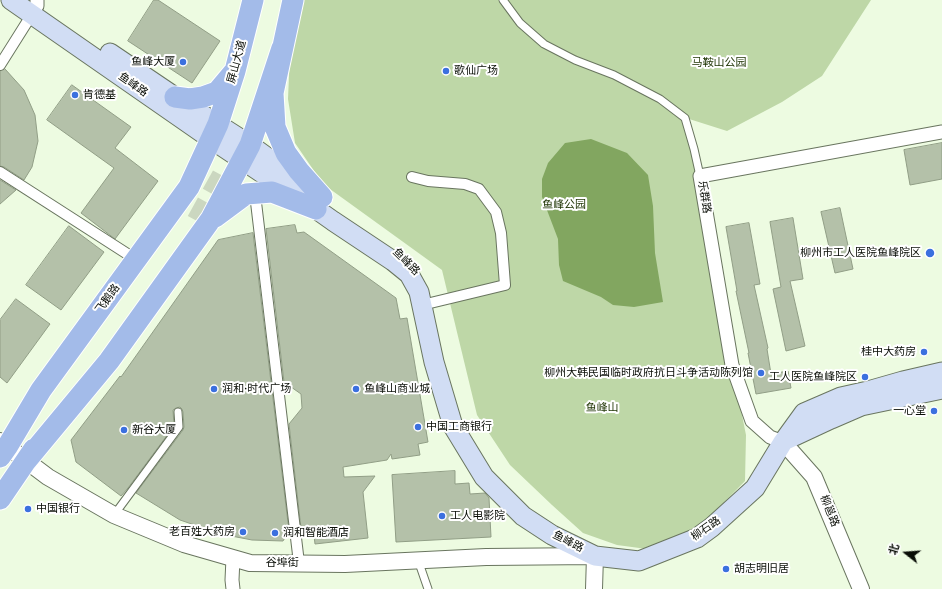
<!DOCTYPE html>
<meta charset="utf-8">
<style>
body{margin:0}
#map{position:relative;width:942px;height:589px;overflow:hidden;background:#edfbe1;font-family:Signika,"Noto Sans SC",sans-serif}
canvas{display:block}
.north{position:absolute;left:886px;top:533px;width:40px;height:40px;-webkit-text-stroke:3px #fff;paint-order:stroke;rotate:287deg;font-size:11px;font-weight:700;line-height:16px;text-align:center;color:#090d06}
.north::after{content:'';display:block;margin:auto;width:14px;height:18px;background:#090d06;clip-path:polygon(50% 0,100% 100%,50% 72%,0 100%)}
</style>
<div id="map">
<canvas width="942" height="589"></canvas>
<div class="north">北</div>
</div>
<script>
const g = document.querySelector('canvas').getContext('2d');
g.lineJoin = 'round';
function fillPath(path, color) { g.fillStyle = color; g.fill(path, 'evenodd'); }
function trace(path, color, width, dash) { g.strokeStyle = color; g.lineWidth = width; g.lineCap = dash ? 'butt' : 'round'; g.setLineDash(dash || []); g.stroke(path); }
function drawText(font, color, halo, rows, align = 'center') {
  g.font = font + ' Signika,"Noto Sans SC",sans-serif'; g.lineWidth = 4; g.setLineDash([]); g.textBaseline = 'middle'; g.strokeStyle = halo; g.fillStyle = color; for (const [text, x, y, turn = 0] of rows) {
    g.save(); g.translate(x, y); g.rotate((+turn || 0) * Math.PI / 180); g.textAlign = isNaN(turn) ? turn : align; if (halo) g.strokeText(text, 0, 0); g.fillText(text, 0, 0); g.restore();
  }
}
fillPath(new Path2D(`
 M302 0H871L822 76 782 102 727 131 686 118 732 365 746 435 745 481 696 531 647 549 617 545 583 533 552 505 510 465 477 415 442 270 323 184 295 143 288 99 290 53Z`), '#bed7a7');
fillPath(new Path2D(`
 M591 139 627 153 648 175 653 206 655 253 663 302 634 307 613 305 601 297 563 281 559 265 558 239 542 197V179L548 163 565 143Z`), '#82a660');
const building = new Path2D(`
 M154 0H158L220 41 192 83 128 41Z
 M5 69 24 90 35 115 38 141 32 167 24 180 4 167 0 166V71Z
 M72 85 131 127 115 148 158 181 115 239 81 213 114 168 47 120Z
 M942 143V179L910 185 904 150Z
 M0 180 16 190 0 204Z
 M840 208 853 269 835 273 821 212Z
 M793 218 803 279 790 281 805 346 786 351 773 289 781 287 770 222Z
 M749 223 760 284 754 285 768 348 767 349 771 374 788 371 791 388 756 394 748 353H749L736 291H737L726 227Z
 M295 225 297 233 304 232 396 298 400 319 407 318 428 442 418 444 420 455 392 459 391 454 387 460 343 467 344 477 375 476 363 492 368 538 315 544 313 527 301 528 289 424 302 408 301 394 284 382 266 229Z
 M69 226 104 252 61 310 26 285Z
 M253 233 289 531 283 541 252 540 221 534 180 520 136 493 183 430 184 427 183 412 182 409 180 407 176 408 173 410 174 426 128 488 121 496 76 462 71 440 120 376 121 377 218 240Z
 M16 299 50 324 7 383 0 377V320Z
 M455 471V484L469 483 470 494 485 493 489 498 491 537 396 542 392 475Z`);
fillPath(building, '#b4c1a9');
trace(building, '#919e86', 1);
trace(new Path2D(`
 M197 221 223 174`), '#cbd7c0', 21, [21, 10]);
const service = new Path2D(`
 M503 0 520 23 544 44 575 60 614 75 660 99 685 118 694 149 700 176
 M114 515 179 427 178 412
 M418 560 428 589`);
const pedestrian = new Path2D(`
 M0 65 34 11
 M0 172 129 255
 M412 177 428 181 465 184 479 189 496 212 501 233 505 285 422 305
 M255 194 299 563`);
const minor = new Path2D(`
 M37 6V0
 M783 442 770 437 752 421 732 365 700 176 942 132
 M233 558 232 580 233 589`);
const tertiary = new Path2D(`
 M0 441 48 477 114 515 184 544 250 563 345 564 486 557 595 556 594 589
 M783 442 814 477 861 589`);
const secondary = new Path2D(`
 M11 0 211 139 316 209 333 221 393 261 409 274 419 292 434 362 453 426 484 477 523 516 552 535 595 556 639 561 697 538 712 527 755 488 783 442 804 413 841 397 868 391 903 381 942 372
 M110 53 175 97 250 145 308 187
 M786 440 831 419 861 406 942 389`);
const primary = new Path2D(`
 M293 0 273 93 275 127 286 153 299 171 322 197
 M175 97 190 99 203 97 217 92 233 73
 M215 217 246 194 272 192 316 209
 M0 457 7 447 41 390 189 187 218 124 235 71 253 0
 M26 461 109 361 211 219 250 145 282 48
 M0 499 34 449`);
trace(service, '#69755f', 9);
trace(pedestrian, '#69755f', 12);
trace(minor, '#69755f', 15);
trace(tertiary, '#69755f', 18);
trace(secondary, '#69755f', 21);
trace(primary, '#fff', 23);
trace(service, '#fff', 7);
trace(pedestrian, '#fff', 10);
trace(minor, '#fff', 13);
trace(tertiary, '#fff', 16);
trace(secondary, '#d1ddf4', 19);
trace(primary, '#a3bbe9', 21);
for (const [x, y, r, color] of [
 [183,62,4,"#3b70df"],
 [446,71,4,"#3b70df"],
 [75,95,4,"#3b70df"],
 [930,253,5,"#3b70df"],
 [924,352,4,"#3b70df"],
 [761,373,4,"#3b70df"],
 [865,377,4,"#3b70df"],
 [214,389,4,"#3b70df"],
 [356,389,4,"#3b70df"],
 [934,411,4,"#3b70df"],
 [418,427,4,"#3b70df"],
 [124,430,4,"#3b70df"],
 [28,509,4,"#3b70df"],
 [442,516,4,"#3b70df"],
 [243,532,4,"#3b70df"],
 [275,533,4,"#3b70df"],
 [726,569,4,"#3b70df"]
]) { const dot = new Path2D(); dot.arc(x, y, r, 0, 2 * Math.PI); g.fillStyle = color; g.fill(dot); trace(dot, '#fff', 1.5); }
drawText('11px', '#090d06', '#fff', [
 ["鱼峰大厦",175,62,"right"],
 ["歌仙广场",454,71],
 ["肯德基",83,95],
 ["柳州市工人医院鱼峰院区",921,253,"right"],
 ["桂中大药房",916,352,"right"],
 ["柳州大韩民国临时政府抗日斗争活动陈列馆",753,373,"right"],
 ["工人医院鱼峰院区",857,377,"right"],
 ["润和·时代广场",222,389],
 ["鱼峰山商业城",364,389],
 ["一心堂",926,411,"right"],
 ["中国工商银行",426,427],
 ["新谷大厦",132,430],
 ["中国银行",36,509],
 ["工人电影院",450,516],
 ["老百姓大药房",235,532,"right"],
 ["润和智能酒店",283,533],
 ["胡志明旧居",734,569]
], 'left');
drawText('11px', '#090d06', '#fff', [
 ["屏山大道",237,62,-75],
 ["鱼峰路",133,85,35],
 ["乐群路",704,197,81],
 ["鱼峰路",406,262,45],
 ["飞鹅路",108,299,-54],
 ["柳邕路",829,511,68],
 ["柳石路",706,529,-35],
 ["鱼峰路",568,542,27],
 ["谷埠街",282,563]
]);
drawText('11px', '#1c3200', '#fff', [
 ["马鞍山公园",719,63],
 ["鱼峰公园",564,205],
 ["鱼峰山",602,408]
]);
</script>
